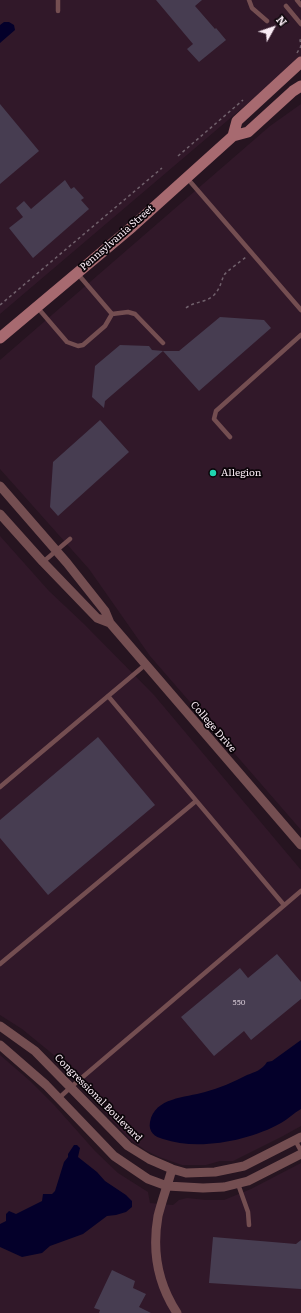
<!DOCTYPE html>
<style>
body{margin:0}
#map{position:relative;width:301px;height:1313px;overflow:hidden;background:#261420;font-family:Literata,serif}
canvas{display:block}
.north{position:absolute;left:253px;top:8px;width:40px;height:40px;-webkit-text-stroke:3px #0a0408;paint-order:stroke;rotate:50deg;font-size:11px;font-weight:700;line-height:16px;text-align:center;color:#faecf5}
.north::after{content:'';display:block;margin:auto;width:14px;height:18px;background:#faecf5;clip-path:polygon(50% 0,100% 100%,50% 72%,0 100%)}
</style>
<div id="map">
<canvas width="301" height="1313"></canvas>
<div class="north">N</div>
</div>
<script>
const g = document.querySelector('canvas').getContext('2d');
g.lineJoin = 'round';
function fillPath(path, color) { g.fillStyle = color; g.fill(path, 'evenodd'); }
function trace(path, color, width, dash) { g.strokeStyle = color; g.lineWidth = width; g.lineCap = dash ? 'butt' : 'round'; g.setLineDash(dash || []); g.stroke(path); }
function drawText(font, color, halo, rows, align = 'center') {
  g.font = font + ' Literata,serif'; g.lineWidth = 3.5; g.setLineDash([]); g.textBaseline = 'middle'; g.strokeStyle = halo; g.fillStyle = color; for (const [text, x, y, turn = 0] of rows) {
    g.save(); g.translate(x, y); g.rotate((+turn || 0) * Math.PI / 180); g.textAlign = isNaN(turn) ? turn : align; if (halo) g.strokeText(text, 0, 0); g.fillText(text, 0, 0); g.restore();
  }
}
fillPath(new Path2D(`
 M0 0H301V58L0 314Z
 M301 104V830L150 656 89 569 0 469V360L270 126Z
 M0 536 49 591 84 624 154 695 301 870V1126L283 1136 233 1161H220L206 1165H182L159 1157 145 1150 128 1138 55 1056 22 1029 0 1015Z
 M0 1055 30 1081 55 1106 95 1151 118 1173 148 1192 150 1203 173 1205 179 1200 187 1198 206 1200H224L251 1189 301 1163V1313H0Z`), '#311829');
fillPath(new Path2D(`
 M4 22H9L14 25 15 30 0 43V25Z
 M301 1040V1109C294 1113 288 1119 281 1123 249 1141 198 1151 163 1139 155 1137 148 1132 150 1122 155 1097 185 1098 205 1092 219 1088 234 1082 247 1075 255 1072 262 1070 267 1062L272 1061Z
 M74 1145H77L80 1148 78 1157 97 1172 105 1181 126 1195 132 1201V1207L126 1212 116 1215 107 1216 83 1234 50 1246 42 1253 22 1257 0 1247V1224L6 1221V1214L9 1211 16 1214 42 1201 43 1194H52L55 1191 64 1162 68 1157V1154Z`), '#04002a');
fillPath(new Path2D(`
 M156 0H202L195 6 215 29 216 28 226 40 199 62 187 49 193 44Z
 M0 104 39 151 0 184Z
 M65 180 71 189 74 187 84 198 81 200 89 209 33 258 9 228 23 217 16 208 24 201 31 209Z
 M220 317 264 320 271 328 199 391 163 351H179Z
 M120 345 149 346 152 350 163 351 105 401 104 408 92 397 95 366Z
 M100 420 129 452 58 516 50 507 53 462Z
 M98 737 155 805 48 895 0 838V820Z
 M277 954 301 982V999L251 1040 244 1031 214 1056 181 1017 240 968 248 978Z
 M213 1237 296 1244 301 1240V1289L209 1283Z
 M112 1270 135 1281 133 1288 146 1294 139 1307 151 1313H99L100 1310 94 1308Z`), '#473d51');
trace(new Path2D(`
 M297 53 301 46 300 40 301 39
 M178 156 243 100
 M0 305 162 168
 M186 308C195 301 206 303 214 295 220 289 221 282 224 275 227 271 241 261 246 257`), '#71616c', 1.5, [3, 3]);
trace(new Path2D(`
 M58 0V11
 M249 0 252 8 267 21
 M297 0 301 5
 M286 6 301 24
 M187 178 301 310
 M77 273 112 314 128 312 135 314 163 343
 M37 307 67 342 78 346 83 345 105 326 112 314
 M230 437 214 419 216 411 301 335
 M43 562 70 539
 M108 696 284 905
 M0 787 145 665
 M0 964 196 801
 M59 1098 71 1087 301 891
 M295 1140 301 1151
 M238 1184 248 1212 249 1225`), '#744e51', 4.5);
trace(new Path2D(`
 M0 486 67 563 105 611 110 623 301 845
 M0 514 43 562 97 618 110 623
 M0 1026 35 1051 128 1146 149 1159 172 1169 186 1173 215 1172 244 1166 301 1137
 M0 1045 46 1085 114 1156 148 1179 167 1186 203 1188 224 1187 248 1181 301 1154
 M172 1169C168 1184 162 1200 158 1216 152 1250 158 1284 177 1313`), '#744e51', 9);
trace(new Path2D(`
 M233 136 237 121 301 62
 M0 338 132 227 233 136 248 132 293 91 301 86`), '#a76a70', 11);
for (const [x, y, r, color] of [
 [213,473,4,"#1fd5b0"]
]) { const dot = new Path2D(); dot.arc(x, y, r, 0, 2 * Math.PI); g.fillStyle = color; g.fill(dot); trace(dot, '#0a0408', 1.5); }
drawText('8px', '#cdc0cc', null, [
 ["550",239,1003]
]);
drawText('10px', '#faecf5', '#0a0408', [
 ["Pennsylvania Street",117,238,-41],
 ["College Drive",213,727,49],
 ["Congressional Boulevard",98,1098,45]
]);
drawText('10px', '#faecf5', '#0a0408', [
 ["Allegion",221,473]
], 'left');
</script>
